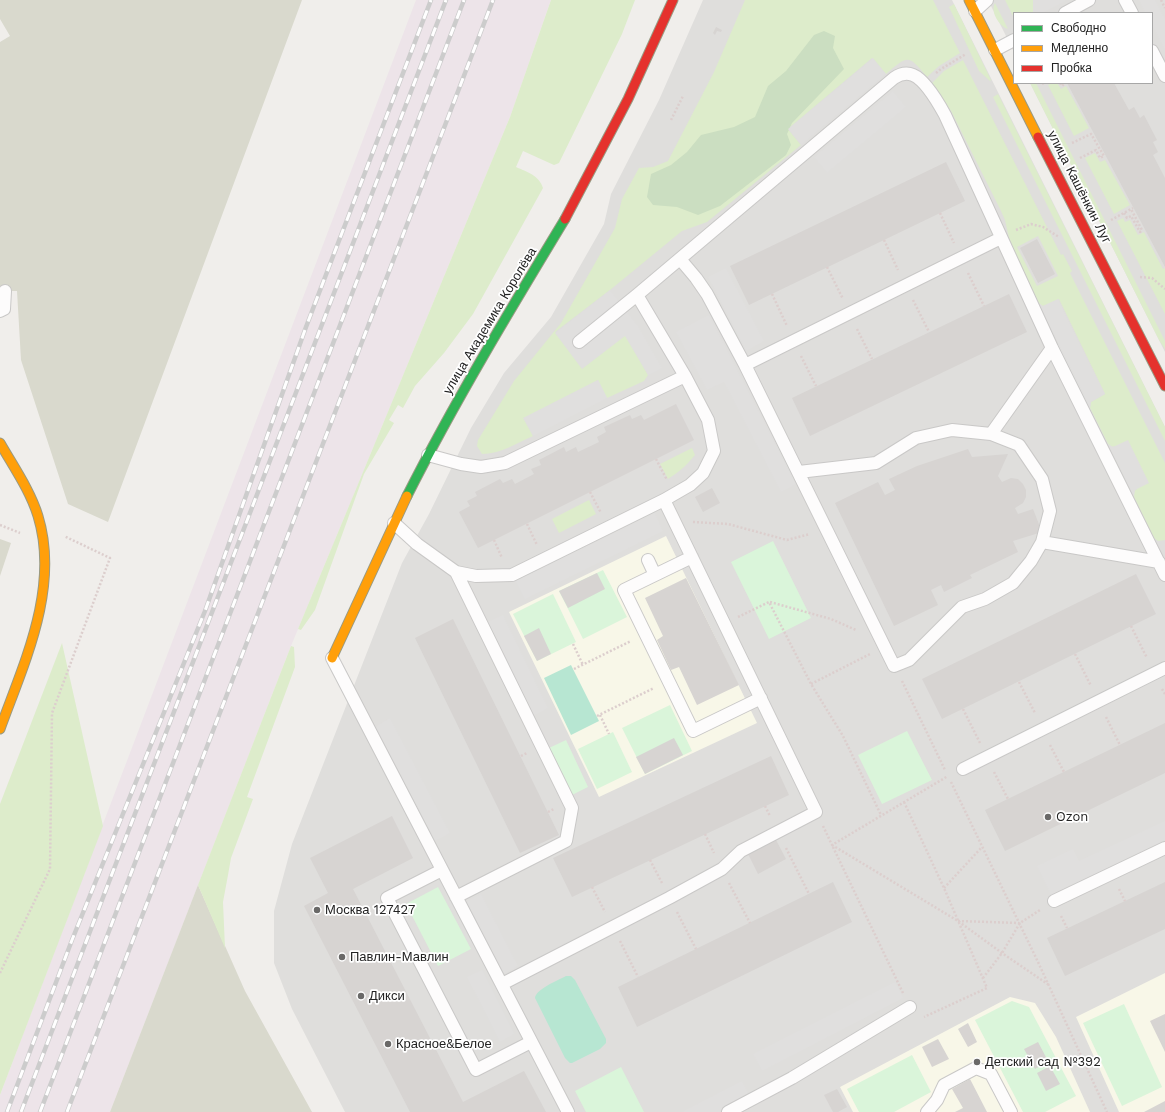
<!DOCTYPE html>
<meta charset="utf-8">
<style>
body{margin:0}
#map{position:relative;width:1165px;height:1112px;overflow:hidden;background:#f0eeeb;font-family:"Work Sans",sans-serif}
canvas{display:block}
.legend{position:absolute;left:1013px;top:12px;width:140px;height:72px;box-sizing:border-box;background:#fff;border:1px solid #a7a7a7;margin:0;padding:5px 7px;list-style:none;font-size:12px;color:#222}
.legend li{display:flex;align-items:center;gap:8px;height:20px}
.legend b{width:20px;border:1px solid #a7a7a7}
</style>
<div id="map">
<canvas width="1165" height="1112"></canvas>
<ul class="legend">
<li><b style="height:5px;background:#30b455"></b>Свободно</li>
<li><b style="height:5px;background:#ff9f0a"></b>Медленно</li>
<li><b style="height:5px;background:#e5322d"></b>Пробка</li>
</ul>
</div>
<script>
const g = document.querySelector('canvas').getContext('2d');
g.lineJoin = 'round';
function fillPath(path, color) { g.fillStyle = color; g.fill(path, 'evenodd'); }
function trace(path, color, width, dash) { g.strokeStyle = color; g.lineWidth = width; g.lineCap = dash ? 'butt' : 'round'; g.setLineDash(dash || []); g.stroke(path); }
function drawText(font, color, halo, rows, align = 'center') {
  g.font = font + ' "Work Sans",sans-serif'; g.lineWidth = 3.5; g.setLineDash([]); g.textBaseline = 'middle'; g.strokeStyle = halo; g.fillStyle = color; for (const [text, x, y, turn = 0] of rows) {
    g.save(); g.translate(x, y); g.rotate((+turn || 0) * Math.PI / 180); g.textAlign = isNaN(turn) ? turn : align; if (halo) g.strokeText(text, 0, 0); g.fillText(text, 0, 0); g.restore();
  }
}
fillPath(new Path2D(`
 M703 0H952L1165 427V1112H345L292 1009 274 963V911L292 844 402 563 429 514 471 428 504 373 551 317 604 224 611 194 659 100Z
 M988 0H1165V352L1030 83H1152V13H1014V52Z`), '#dfdedc');
fillPath(new Path2D(`
 M416 0H551L510 117 291 646 110 1112H0V1095Z`), '#ede4e9');
fillPath(new Path2D(`
 M666 536 757 723 599 797 509 612Z
 M1165 973V1112H1119L1076 1017Z
 M1010 997 1035 1003 1056 1037 1090 1112H853L840 1087Z`), '#f8f7e8');
fillPath(new Path2D(`
 M0 0H302L108 522 68 504 21 360 17 291H0V42L10 36 0 19Z
 M0 539 11 543 0 576Z
 M198 885 245 991 312 1112H110Z`), '#d9d9cd');
fillPath(new Path2D(`
 M551 0H635L622 34 559 163 554 165 523 151 516 167C527 172 539 175 543 188L473 314 444 353 415 386 403 408 398 405 389 420 394 423 364 474 315 610 301 630 298 629 510 117Z
 M745 0H933L960 53 939 66 927 77C908 54 908 55 886 74L872 58 788 129 801 145 707 222 682 231 610 290 555 332 626 336 648 375 644 381 607 398 598 380 524 418 533 436C517 443 500 454 482 454L477 446 478 440 514 381 561 323 615 228 622 199 639 168 653 167 668 161 714 72Z
 M1005 0H1033V13H1014V18Z
 M995 3 1008 29C999 26 990 12 995 3Z
 M954 4 991 80 990 81 979 71 949 7Z
 M963 60 1061 255 1063 254 1072 271 1070 273 1165 463V540L1158 541 1154 538 1134 497 1133 492 1137 489 1116 446 1111 447 1108 444 1090 408 1091 402 1105 394 1059 299 1043 306 1038 303 1011 247 1005 220 1001 211 951 111 932 83 944 71ZM1038 236 1058 276 1037 286 1017 247Z
 M1030 83H1036L1165 341V349L1159 340Z
 M1052 83H1057L1061 89 1066 86 1089 128 1074 136 1048 85Z
 M998 94 1165 427V441L993 97Z
 M1095 153 1100 162 1105 160 1130 205 1114 214 1085 158Z
 M1123 218 1125 222 1130 220 1138 235 1144 232 1163 269 1165 268V314L1117 221Z
 M692 448 695 455C687 465 679 472 668 479L660 464Z
 M589 500 596 514 559 533 552 519Z
 M62 643 103 826 0 1095V804Z
 M291 646 294 647 295 667 247 797 253 799 231 858 228 875 223 902 225 948 198 885Z`), '#ddeccb');
fillPath(new Path2D(`
 M824 31 835 36 833 48 844 69 792 123 787 134 791 145 786 155 720 206 698 215 677 207 653 205 647 197 651 174 671 165 687 152 701 135 734 127 755 117 768 86 786 71 814 35Z`), '#cbdec1');
fillPath(new Path2D(`
 M773 541 811 618 769 639 731 562Z
 M603 570 627 617 583 639 559 591Z
 M553 594 576 642 537 661 513 614Z
 M670 705 692 751 645 774 622 728Z
 M907 731 932 780 882 804 858 755Z
 M613 732 632 772 597 789 578 749Z
 M566 740 588 787 572 795 549 748Z
 M438 887 471 949 438 966 406 904Z
 M1012 1001 1029 1007 1076 1096 1045 1112H1023L975 1020Z
 M1124 1004 1162 1087 1122 1106 1083 1023Z
 M912 1055 931 1092 894 1112H859L847 1089Z
 M621 1067 644 1112H586L575 1091Z`), '#daf5da');
fillPath(new Path2D(`
 M571 665 599 721 571 735 544 678Z
 M566 976H571L575 980 606 1039V1043L600 1049 572 1063H570L565 1058 535 998C536 989 557 981 566 976Z`), '#b7e6d2');
fillPath(new Path2D(`
 M1033 0H1067L1042 13H1033Z
 M1139 0H1155L1165 19V50L1152 25V13H1145Z
 M873 58 886 74 801 145 788 129Z
 M893 91 906 107 827 173 814 157Z
 M726 268 764 341 746 351 708 277Z
 M610 290 638 326 662 368 648 375 625 336 582 369 555 333Z
 M1058 299 1105 394 1091 402 1090 408 1038 303 1043 306Z
 M709 315 796 484 781 492 724 382 707 390 676 332Z
 M598 380 607 398 533 436 523 418Z
 M1128 440 1149 483 1135 490 1134 497 1108 444 1113 447Z
 M655 513 663 531 525 599 516 581Z
 M503 615 548 708 533 716 488 622Z
 M390 718 450 833 435 841 375 727Z
 M1165 821V840L1051 895 1037 866 1073 849 1079 861Z
 M481 894 518 966 503 974 466 902Z
 M482 970 514 1034 500 1042 467 977Z
 M895 982 903 998 762 1071 753 1054Z
 M742 1081 750 1096 720 1112H682Z`), '#e0dfde');
fillPath(new Path2D(`
 M716 27 722 30 721 32 717 31 715 35 713 33Z
 M1067 83H1114L1129 110 1134 107 1140 118 1144 115 1157 140 1153 142 1158 152 1153 155 1165 178V267Z
 M946 162 965 201 749 305 730 266Z
 M1037 239 1055 274 1038 283 1020 248Z
 M1009 294 1027 332 810 436 792 398Z
 M676 404 694 440 478 548 459 512 470 506 467 501 477 496 475 492 500 479 503 483 512 479 515 484 534 474 531 469 541 465 539 460 564 447 566 452 576 447 578 452 599 442 597 437 606 432 604 427 630 415 632 419 641 415 644 420Z
 M968 449 972 457 1008 454 998 476 1002 482 1011 478 1018 479 1023 484 1026 490V497L1023 503 1015 508 1018 514 1033 509 1042 532 1013 541 1018 552 970 575 972 578 944 592 941 585 931 590 938 605 894 626 835 503 878 482 885 495 895 490 889 479 917 466Z
 M712 488 720 503 703 512 695 497Z
 M597 573 605 589 568 608 559 591Z
 M1136 574 1156 614 942 719 922 679Z
 M686 578 739 685 697 705 679 667 671 670 657 640 663 636 645 598Z
 M453 619 559 835 520 853 415 638Z
 M539 628 551 654 537 661 524 636Z
 M1165 723V773L1005 851 985 810Z
 M674 738 683 755 645 774 636 757Z
 M771 756 789 795 572 897 553 858Z
 M392 816 413 858 353 889 463 1102 524 1071 546 1112H410L304 906 328 893 310 858Z
 M775 838 786 859 758 874 747 852Z
 M833 882 852 922 637 1027 618 987Z
 M1165 882V929L1065 976 1047 938Z
 M1165 1014V1052L1150 1021Z
 M968 1023 977 1042 968 1047 958 1029Z
 M938 1039 949 1059 932 1067 922 1047Z
 M1038 1042 1048 1061 1035 1069 1024 1049Z
 M1050 1066 1060 1084 1046 1091 1037 1073Z
 M970 1079 987 1112H955L963 1108 952 1089Z
 M837 1089 847 1107 838 1112H833L824 1095Z
 M1165 1101V1112H1144Z`), '#d7d4d2');
const lane = new Path2D(`
 M1125 0 1132 13
 M975 11 987 0
 M1065 13 1089 0
 M995 50 1014 40
 M1152 51 1165 76
 M680 259 696 278 707 294 745 365 894 666 909 660 962 607 985 599 1013 583 1031 561 1042 542 1050 511 1042 479 1019 445 991 434 952 430 916 438 876 463 799 472
 M0 311 4 309 5 291
 M579 342 637 295 894 78C900 74 906 72 913 75 925 80 939 104 945 115L1052 348 1165 575
 M745 365 1001 238
 M991 434 1052 348
 M428 455 461 464 481 467 505 463 685 376
 M394 523 417 544 456 572 476 576 512 575 664 500 690 485 703 473 714 451 708 420 685 376 637 295
 M1042 542 1159 562
 M692 557 624 590 693 731 761 698
 M648 560 655 575
 M456 572 572 808 566 841 456 897
 M332 658 568 1112
 M963 769 1165 668
 M442 870 387 898 476 1070 531 1042
 M1054 901 1165 848
 M502 984 669 898 722 869 741 851 816 812 664 500
 M728 1112 792 1078 910 1007
 M927 1112 937 1100 944 1085 976 1068 991 1074 1011 1112`);
const fast = new Path2D(`
 M407 496C455 401 510 310 565 219`);
const slow = new Path2D(`
 M969 0 1038 137
 M0 443C13 466 30 490 38 516 60 588 24 663 0 729
 M332 658 407 496`);
const jam = new Path2D(`
 M1038 137 1165 386
 M565 219 628 99 673 0`);
trace(lane, '#c9c8c7', 14);
trace(fast, '#999a82', 11);
trace(slow, '#999a82', 11);
trace(jam, '#999a82', 11);
trace(new Path2D(`
 M1161 0 1165 8
 M936 73 941 69 966 54
 M1060 83 1062 86 1065 83
 M1042 84 1044 83
 M671 120 683 96
 M1072 143 1093 133
 M1080 158 1096 150 1100 158 1104 156 1091 134
 M940 213 954 243
 M1124 213 1127 218 1131 216 1140 232 1142 230 1131 209
 M1111 220 1133 208
 M1016 230 1031 224 1043 227 1059 237
 M884 240 898 270
 M827 267 843 299
 M968 273 984 306
 M1140 277 1152 278 1165 289
 M772 294 787 326
 M913 300 929 332
 M857 329 872 359
 M801 356 816 386
 M656 459 667 480
 M590 492 601 513
 M693 522 728 524 787 540 810 534
 M527 524 537 545
 M0 525 20 533
 M494 540 502 558
 M770 602 831 619 856 630
 M738 617 769 602 811 684 843 736 881 815
 M1131 626 1147 658
 M573 644 583 665
 M1075 654 1091 686
 M574 669 631 641
 M902 681 945 770
 M1019 682 1035 713
 M811 684 870 654
 M1162 689 1165 694
 M963 709 980 743
 M600 715 609 734
 M597 716 654 688
 M1106 717 1120 745
 M1050 745 1064 772
 M521 756 527 753
 M994 772 1008 799
 M951 782 1038 962 1107 1112
 M904 802 944 888 987 988 924 1017
 M765 806 770 816
 M548 812 554 809
 M823 826 832 845 948 776
 M705 834 714 853
 M786 848 809 894
 M650 860 662 883
 M729 883 750 923
 M592 887 605 912
 M944 888 982 847
 M1119 889 1125 901
 M677 912 696 949
 M1061 916 1067 928
 M958 921 1019 923
 M620 941 638 977
 M0 973 50 869 52 713 110 558 64 536
 M983 978 1002 953 1020 923 1040 910
 M903 993 832 845 958 921 1002 953 1049 985`), '#dccecd', 2.5, [2, 2]);
trace(lane, '#fdfcfc', 12);
trace(fast, '#30b455', 9);
trace(slow, '#ff9f0a', 9);
trace(jam, '#e5322d', 9);
const rail = new Path2D(`
 M7 1112 72 940 205 611 306 327 431 0
 M21 1112 446 0
 M40 1112 464 0
 M67 1112 493 0`);
trace(rail, '#ccc', 4.5);
trace(rail, '#fff', 3, [9]);
for (const [x, y, r, color] of [
 [1048,817,4,"#6a6968"],
 [317,910,4,"#6a6968"],
 [342,957,4,"#6a6968"],
 [361,996,4,"#6a6968"],
 [388,1044,4,"#6a6968"],
 [977,1062,4,"#6a6968"]
]) { const dot = new Path2D(); dot.arc(x, y, r, 0, 2 * Math.PI); g.fillStyle = color; g.fill(dot); trace(dot, '#fff', 1.5); }
drawText('13px', '#222', '#fff', [
 ["улица Кашёнкин Луг",1079,187,63],
 ["улица Академика Королёва",490,321,-59]
]);
drawText('13px', '#222', '#fff', [
 ["Ozon",1056,817],
 ["Москва 127427",325,910],
 ["Павлин-Мавлин",350,957],
 ["Дикси",369,996],
 ["Красное&Белое",396,1044],
 ["Детский сад №392",985,1062]
], 'left');
</script>
